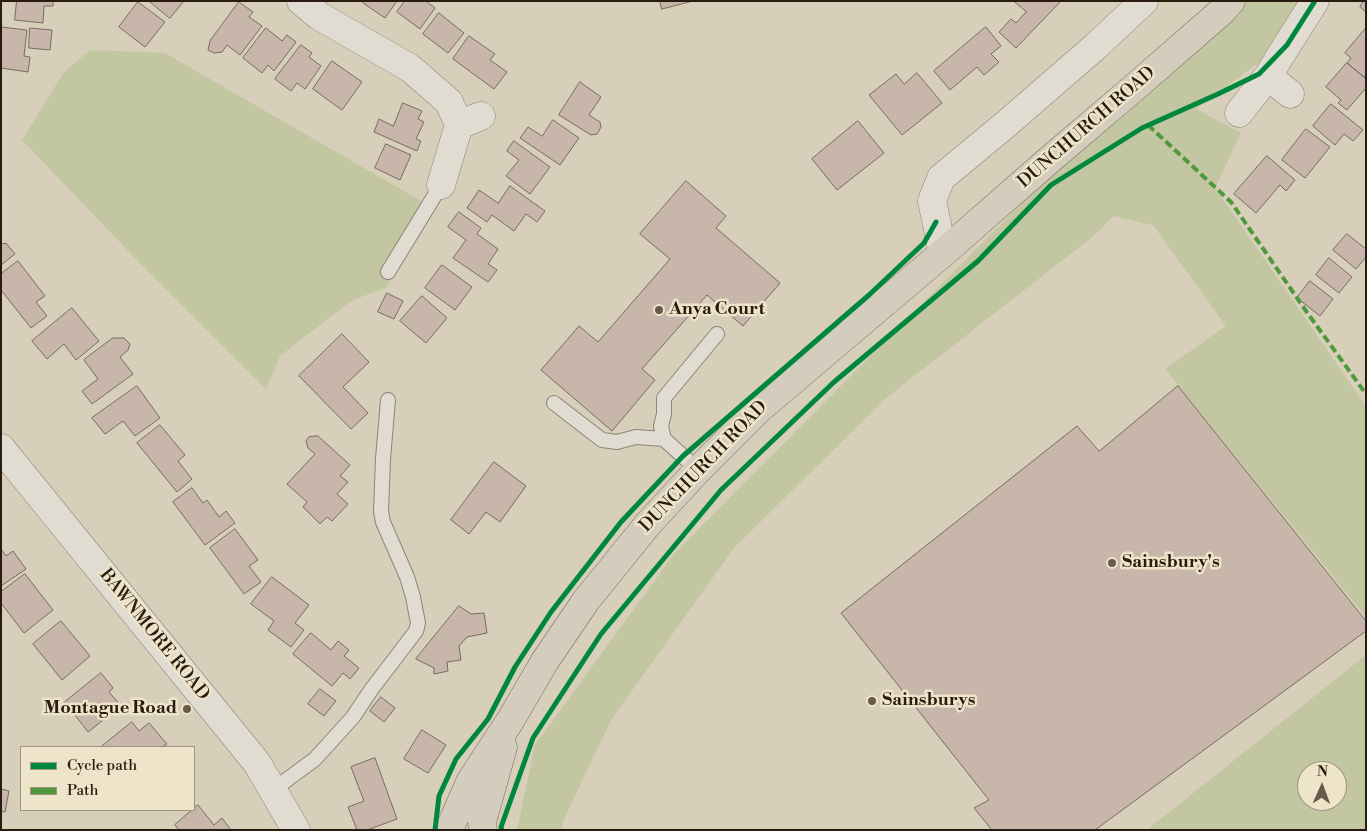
<!DOCTYPE html>
<style>
body{margin:0}
#map{position:relative;width:1367px;height:831px;overflow:hidden;background:#d7cfba;font-family:"Libre Bodoni",serif}
canvas{display:block}
.frame{position:absolute;inset:0;border:2px solid #291b0f;pointer-events:none}
.legend{position:absolute;left:20px;top:746px;width:175px;height:65px;box-sizing:border-box;background:#ede4ca;border:1px solid #9f947f;margin:0;padding:6px 9px;list-style:none;font-size:15px;color:#291b0f}
.legend li{display:flex;align-items:center;gap:10px;height:25px}
.legend b{width:25px;border:1px solid #9f947f}
.north{position:absolute;left:1297px;top:761px;width:50px;height:50px;box-sizing:border-box;background:#ede4ca;border:1px solid #9f947f;border-radius:50%;rotate:2deg;font-size:14px;font-weight:700;line-height:20px;text-align:center;color:#291b0f}
.north::after{content:'';display:block;margin:auto;width:18px;height:22px;background:#665a4b;clip-path:polygon(50% 0,100% 100%,50% 72%,0 100%)}
</style>
<div id="map">
<canvas width="1367" height="831"></canvas>
<div class="frame"></div>
<ul class="legend">
<li><b style="height:6px;background:#00873e"></b>Cycle path</li>
<li><b style="height:6px;background:#4f993c"></b>Path</li>
</ul>
<div class="north">N</div>
</div>
<script>
const g = document.querySelector('canvas').getContext('2d');
g.lineJoin = 'round';
function fillPath(path, color) { g.fillStyle = color; g.fill(path, 'evenodd'); }
function trace(path, color, width, dash) { g.strokeStyle = color; g.lineWidth = width; g.lineCap = dash ? 'butt' : 'round'; g.setLineDash(dash || []); g.stroke(path); }
function drawText(font, color, halo, rows, align = 'center') {
  g.font = font + ' "Libre Bodoni",serif'; g.lineWidth = 5; g.setLineDash([]); g.textBaseline = 'middle'; g.strokeStyle = halo; g.fillStyle = color; for (const [text, x, y, turn = 0] of rows) {
    g.save(); g.translate(x, y); g.rotate((+turn || 0) * Math.PI / 180); g.textAlign = isNaN(turn) ? turn : align; if (halo) g.strokeText(text, 0, 0); g.fillText(text, 0, 0); g.restore();
  }
}
fillPath(new Path2D(`
 M1246 1H1302L1265 58 1196 109 1241 133 1215 188 1366 406V617L1165 369 1226 326 1153 225 1113 216 1096 234 886 398 734 548 611 720 563 821 561 830H517L535 745 674 554 1034 191 1229 21Z
 M90 50 165 53 428 205 387 287 351 301 280 356 266 389 134 257 22 140 64 72Z
 M1366 655V830H1147ZM1307 771H1337V801H1307Z`), '#c2c6a1');
const building = new Path2D(`
 M17 1H53V6H44L43 23 15 20Z
 M149 1H184L170 18Z
 M364 1H397L385 18 363 3Z
 M405 1H426L435 8 420 29 397 12Z
 M660 1H693L662 9Z
 M1014 1H1061L1016 48 999 32 1011 19 1016 23 1026 12Z
 M1364 1H1366V12L1360 7Z
 M138 2 165 22 145 47 119 27Z
 M239 2 253 12 249 17 262 26 240 55 227 45 222 52 214 53 208 50 210 41Z
 M439 13 464 33 448 53 423 34Z
 M1 27 27 30 24 56 30 57 28 72 1 68Z
 M986 27 1001 46 991 54 999 62 984 75 977 67 950 90 934 71Z
 M30 28 52 30 50 50 29 48Z
 M266 28 282 41 287 35 296 42 274 71 268 65 262 73 243 58Z
 M1366 28V75L1364 77 1347 63 1351 58 1345 53Z
 M469 36 495 54 490 60 507 72 494 89 453 59Z
 M301 45 312 53 309 57 321 66 305 89 297 83 291 91 275 79Z
 M332 61 362 82 342 110 313 89Z
 M1347 63 1366 79V88L1347 110 1338 103 1341 100 1326 87Z
 M917 73 942 103 902 135 869 95 896 74 904 84Z
 M580 82 601 97 589 115 600 122 601 127 597 134 591 135 559 115Z
 M403 103 422 111 418 119 424 122 416 139 421 141 417 151 374 132 379 119 393 126Z
 M1331 104 1363 130 1353 141 1344 134 1335 145 1313 126Z
 M553 120 579 138 560 165 520 138 528 127 542 136Z
 M858 121 884 153 837 190 812 159Z
 M1306 129 1330 147 1305 178 1282 160Z
 M514 141 550 167 530 194 506 176 519 160 507 151Z
 M386 144 411 155 400 180 375 168Z
 M1267 156 1295 180 1286 191 1280 185 1256 213 1234 194Z
 M686 181 726 216 716 228 780 283 743 326 707 295 642 369 655 380 612 431 541 370 579 326 598 342 670 259 640 234Z
 M510 186 545 211 537 222 526 214 514 231 492 215 487 222 467 208 479 190 498 203Z
 M459 212 481 228 477 234 498 249 488 264 497 270 488 282 453 258 466 240 448 227Z
 M1347 234 1366 249V257L1356 269 1333 250Z
 M1 242 3 244 6 243 15 254 1 265Z
 M1329 258 1352 277 1339 293 1316 275Z
 M18 261 45 296 36 302 47 316 31 328 1 290V274Z
 M442 265 472 287 455 310 425 288Z
 M1310 281 1333 299 1320 316 1297 298Z
 M387 293 403 301 394 319 378 312Z
 M422 296 447 318 426 343 400 321Z
 M72 308 99 341 76 360 64 344 47 359 32 341Z
 M342 334 369 362 343 387 368 413 351 429 299 376Z
 M113 338H124L130 344 128 350 120 357 133 374 92 404 82 391 98 379 84 360Z
 M137 386 160 418 135 436 123 421 105 434 92 418Z
 M1178 386 1366 621V631L1095 830H992L974 808 989 800 841 613 1077 426 1099 451Z
 M160 425 185 455 178 461 192 479 177 492 137 443Z
 M318 436 350 465 340 476 348 482 337 494 348 504 332 521 327 517 320 524 303 507 307 502 287 484 315 454 308 448 306 441 309 437Z
 M494 462 526 486 500 522 486 512 469 534 451 520Z
 M192 488 203 503 207 500 219 517 226 511 235 523 205 545 173 502Z
 M235 529 258 560 249 566 261 582 244 594 210 548Z
 M1 549 6 556 13 551 26 569 1 586Z
 M25 574 53 610 24 633 1 603V592Z
 M272 577 309 605 295 623 304 630 291 647 268 630 274 621 251 604Z
 M459 606 471 614 484 613 487 633 467 637 459 646 461 660 447 662 448 671 434 674V668L416 659Z
 M61 621 90 656 62 680 33 644Z
 M311 633 331 650 338 641 349 650 344 656 359 668 350 679 343 673 332 686 293 654Z
 M101 673 113 688 109 692 121 706 88 732 65 702Z
 M320 689 336 701 324 716 308 704Z
 M381 697 395 708 384 722 370 711Z
 M132 722 139 731 149 723 167 744 162 747H101Z
 M422 730 446 745 428 773 404 759Z
 M375 758 397 819 367 830H357L348 807 364 801 351 767Z
 M1 789 9 791 5 812 1 811Z
 M198 805 214 825 222 818 231 830H179L175 825Z`);
fillPath(building, '#c9b6ab');
trace(building, '#736d60', 1);
const service = new Path2D(`
 M388 272 441 185
 M554 403 602 440 617 442 636 437 664 439
 M698 470 664 439 661 426 664 414V398L717 334
 M273 790 315 759 353 717 371 690 416 631 418 623 413 597 407 577 383 522 381 511 383 459 388 400`);
const minor = new Path2D(`
 M301 1 319 16 410 68 449 102 459 125 441 185
 M1268 76 1290 94
 M1239 113 1268 76 1287 45 1315 1
 M459 125 481 116
 M943 253 932 201 941 178 1005 125 1096 46 1144 1
 M1 448 257 763 296 830`);
const trunk = new Path2D(`
 M449 830 470 782 510 721 545 661 585 602 648 524 698 470 759 409 943 253 1048 161 1136 86 1221 12 1231 1
 M483 830 482 822 503 747`);
trace(service, '#8b8577', 16);
trace(minor, '#8b8577', 29);
trace(trunk, '#736d60', 29);
trace(service, '#e0dcd1', 14);
trace(minor, '#e0dcd1', 28);
trace(trunk, '#d4ccbd', 28);
trace(new Path2D(`
 M1148 125 1231 202 1306 311 1366 394`), '#4f993c', 4, [8, 4]);
trace(new Path2D(`
 M435 830 439 796 456 759 488 719 515 667 551 612 621 522 683 456 869 295 924 243 936 222
 M502 830 501 827 533 738 601 634 721 490 834 382 978 261 1051 185 1142 128 1218 94 1259 74 1287 45 1315 1`), '#00873e', 5);
for (const [x, y, r, color] of [
 [659,310,5,"#665a4b"],
 [1112,563,5,"#665a4b"],
 [872,701,5,"#665a4b"],
 [187,709,5,"#665a4b"]
]) { const dot = new Path2D(); dot.arc(x, y, r, 0, 2 * Math.PI); g.fillStyle = color; g.fill(dot); trace(dot, '#ede4ca', 2); }
drawText('18px', '#291b0f', '#ede4ca', [
 ["DUNCHURCH ROAD",1087,128,-41],
 ["DUNCHURCH ROAD",704,467,-46],
 ["BAWNMORE ROAD",154,635,51]
]);
drawText('bold 18px', '#291b0f', '#ede4ca', [
 ["Anya Court",669,310],
 ["Sainsbury's",1122,563],
 ["Sainsburys",882,701],
 ["Montague Road",177,709,"right"]
], 'left');
</script>
